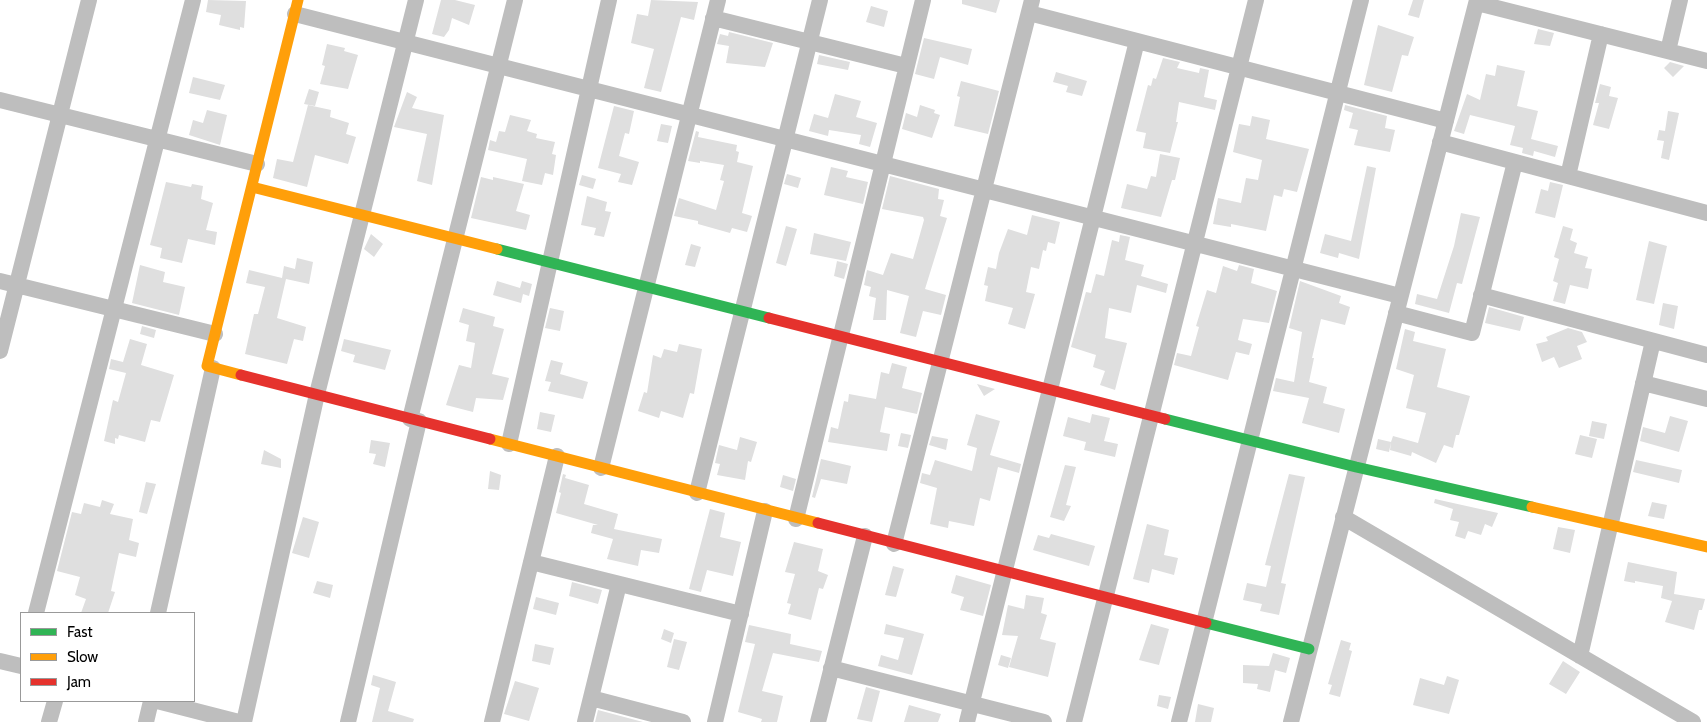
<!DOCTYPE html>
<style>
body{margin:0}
#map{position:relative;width:1707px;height:722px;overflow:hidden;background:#fff;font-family:Cabin,sans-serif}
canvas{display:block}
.legend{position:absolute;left:20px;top:612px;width:175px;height:90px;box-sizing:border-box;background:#fff;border:1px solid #999;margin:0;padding:6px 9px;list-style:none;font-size:15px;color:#000}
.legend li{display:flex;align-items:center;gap:10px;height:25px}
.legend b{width:25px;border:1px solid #999}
</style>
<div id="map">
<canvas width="1707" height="722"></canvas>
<ul class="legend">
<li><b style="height:6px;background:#30b455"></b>Fast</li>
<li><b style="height:6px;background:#ff9f0a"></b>Slow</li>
<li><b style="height:6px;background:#e5322d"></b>Jam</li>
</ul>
</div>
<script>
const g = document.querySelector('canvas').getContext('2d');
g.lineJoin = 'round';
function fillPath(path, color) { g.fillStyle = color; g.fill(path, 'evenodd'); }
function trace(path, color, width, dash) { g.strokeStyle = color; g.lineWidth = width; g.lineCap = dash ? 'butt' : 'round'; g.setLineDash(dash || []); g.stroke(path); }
fillPath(new Path2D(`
 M208 0 246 1 244 28 240 27V30L219 25 221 15 206 12Z
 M441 0H455L475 5 469 25 452 18 449 30 444 37 432 34Z
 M651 0 698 2 694 20 681 17 661 92 644 88 654 49 631 43 637 14 648 16Z
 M962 0H1000L996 13 962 4Z
 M1413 0H1424L1419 18 1408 15Z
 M871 6 888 11 884 27 866 22Z
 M1378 25 1414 37 1408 56 1402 55 1392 92 1364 85Z
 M1538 29 1554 33 1550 46 1534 44Z
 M729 32 773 43 765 67 726 63 729 46 717 44 720 34 728 36Z
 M924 38 972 49 968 65 940 57 934 79 915 74Z
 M327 44 345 48 344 51 358 55 348 89 320 84 325 66 322 65Z
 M819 55 850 62 848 70 817 64Z
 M1163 58 1180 62 1177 68 1199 73 1200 68 1209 70 1204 97 1217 100 1215 110 1179 102 1176 122H1178L1170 153 1143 148 1146 133 1136 131 1148 85 1151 86 1153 78 1156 79Z
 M1670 62 1684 66 1673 77 1664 68Z
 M1497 65 1525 71 1517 106 1538 111 1531 139 1558 146 1555 157 1534 151 1533 156 1522 153 1523 148 1510 145 1515 126 1470 115 1464 134 1454 131 1467 94 1480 100 1486 74 1495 76Z
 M1056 72 1087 81 1082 96 1066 92 1068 86 1053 82Z
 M193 77 225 85 220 100 189 93Z
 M961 81 999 91 988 134 954 126 960 97 957 96Z
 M1600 84 1611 87 1609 96 1618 98 1609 129 1593 125 1599 103H1595Z
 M309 89 319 92 315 106 304 104Z
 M407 92 417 97 412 108 444 115 432 185 417 181 427 134 394 127Z
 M835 94 861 101 856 117 877 123 870 147 859 144 861 135 829 130 828 136 809 131 814 114 828 118Z
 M308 105 331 110 330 117 349 123 346 134 356 137 348 164 315 155 307 187 273 178 277 159 293 162Z
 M920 105 935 110 934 113 940 115 932 138 902 129 906 113 917 117Z
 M1345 105 1387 116 1385 128 1395 130 1390 152 1354 145 1358 130 1349 128 1353 113 1344 110Z
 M614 106 634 111 629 134 625 133 619 156 639 162 632 185 618 182 621 174 598 168Z
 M207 110 227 115 220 145 189 135 193 120 203 123Z
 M1668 111 1679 113 1669 160 1661 158 1664 141 1657 140 1659 130 1665 131Z
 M510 115 531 120 527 131 537 134 536 138 555 142 552 154 556 155 553 175 545 173 542 185 522 181 527 159 488 150 490 140 496 142 499 131 505 132Z
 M1252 116 1270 120 1266 139 1309 149 1297 192 1284 189 1282 197 1274 195 1266 231 1231 224V227L1213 224 1218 198 1241 203 1246 178 1258 180 1262 160 1233 152 1239 124 1250 126Z
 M661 124 672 126 668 143 657 141Z
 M696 131 699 132 698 137 737 145 736 151 739 152 737 162 753 166 742 213 752 216 747 232 732 228 730 233 698 224V221L674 216 679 198 716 210 724 181 720 180 724 165 700 161V163L688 161Z
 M1160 154 1180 158 1175 180H1172L1161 217 1121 208 1127 184 1147 189 1151 176 1156 177Z
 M1367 166 1376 168 1359 259 1339 253 1338 258 1320 253 1325 234 1351 241Z
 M831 167 848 171 846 177 868 182 863 204 824 195Z
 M787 174 801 178 798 188 784 184Z
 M582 175 596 179 593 189 579 185Z
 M890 176 939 189 938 199 944 200 940 216 947 218 925 289 946 295 941 315 923 311 916 337 900 333 909 296 887 290 886 320H873L876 298 869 296 871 287 864 285 867 270 883 275 891 253 913 259 924 220 923 217 882 209Z
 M481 177 493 180V177L524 184 516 211 530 215 526 230 471 218Z
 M166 182 191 187 192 184 203 186 201 199 213 203 206 230 217 232 215 245 188 239 182 263 160 258 162 248 150 245Z
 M1550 182 1563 185 1555 218 1535 213 1541 189 1548 191Z
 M587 196 607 202 605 211 611 212 604 237 594 235 596 228 581 225Z
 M1461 213 1480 217 1462 284 1457 283 1449 313 1415 304 1417 294 1437 299 1454 246Z
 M1032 215 1060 222 1055 244 1048 242 1046 251 1043 250 1039 269 1031 267 1026 292 1035 294 1025 329 1008 324 1013 308 985 301 988 286 984 285 988 267 996 269 999 253 1008 229 1027 235Z
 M786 226 797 229 786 266 776 263Z
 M1563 226 1573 229 1570 240 1577 243 1574 253 1588 257 1585 268 1592 269 1588 289 1570 285 1565 304 1553 301 1558 283 1553 281 1559 259 1554 257Z
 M814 233 851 242 846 261 810 254Z
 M371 234 383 244 374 257 364 249Z
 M1120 235 1130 237 1125 260 1144 265 1141 276 1168 284 1166 293 1137 285 1131 313 1109 308 1105 338 1127 343 1115 390 1100 385 1105 371 1093 367 1096 355 1071 347 1086 292 1091 293 1096 274 1104 276 1112 240 1119 242Z
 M1649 241 1667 246 1654 304 1636 300Z
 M691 244 701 247 695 267 685 265Z
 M297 258 313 262 309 284 286 279 277 318 306 327 303 341 294 339 287 364 245 354 254 314H258L265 287 246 283 249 270 282 278 284 266 295 269Z
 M837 261 848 264 844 279 834 276Z
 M140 265 165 272 163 282 185 287 179 315 132 303Z
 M1239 265 1254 269 1251 283 1277 291 1269 323 1243 319 1238 340 1252 344 1249 355 1236 352 1228 380 1174 365 1177 353 1191 356 1199 327 1196 326 1207 290 1216 293 1223 266 1237 271Z
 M497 281 520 288 522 281 532 284 529 296 523 294 521 303 493 295Z
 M1300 281 1341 296 1339 303 1350 307 1345 325 1321 319 1312 358H1314L1309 382 1327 387 1323 403 1345 409 1339 433 1302 423 1309 398 1273 391 1276 378 1294 382 1302 332 1289 328Z
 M1663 303 1678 306 1674 329 1659 325Z
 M1489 307 1524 317 1520 331 1485 323Z
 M463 308 495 317 493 326 504 329 492 374 509 378 503 400 476 398 473 412 446 405 459 365 471 368 475 343 466 341 469 325 459 322Z
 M550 308 564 311 560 331 545 328Z
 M142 326 156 330 154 338 140 334Z
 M1568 328 1582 332 1587 342 1577 346 1582 359 1559 368 1554 357 1542 362 1536 344 1548 341 1546 337Z
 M1405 329 1415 332 1413 341 1446 349 1437 387 1470 396 1459 435H1456L1453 448 1444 445 1436 463 1412 452 1411 456 1390 450 1391 442 1389 452 1376 449 1378 439 1391 442 1393 436 1418 443 1426 413 1406 408 1414 375 1396 369Z
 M130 339 147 344 141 365 174 375 160 422 151 420 145 442 119 435 118 439 115 438V444L104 441 113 400 118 402 126 373 109 369 111 359 123 362Z
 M344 339 391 350 385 370 353 362 355 355 341 351Z
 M679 344 702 349 694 394 690 393 683 418 661 411 659 418 638 411 644 392 647 393 653 355 661 358 664 349 677 352Z
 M551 360 563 363 560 374 588 382 583 399 548 391 551 382 545 381Z
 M892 363 907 367 902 388 922 393 917 414 885 407 880 432 890 434 887 451 828 442 831 427 838 429 844 401 848 402 849 394 876 399 881 372 889 374Z
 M977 384 995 389 984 396Z
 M540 412 555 415 551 432 537 429Z
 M976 414 1000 421 990 455 1021 464 1019 473 998 467 990 501 980 498 974 526 949 521 948 528 930 524 937 488 920 483 922 473 930 475 935 460 972 471 977 448 967 445Z
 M1092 414 1110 418 1104 441 1118 444 1115 457 1084 450 1086 442 1063 436 1068 417 1090 423Z
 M1670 416 1688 421 1679 452 1640 441 1643 427 1665 433Z
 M1592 421 1607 424 1604 439 1589 436Z
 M901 433 911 435 908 448 898 446Z
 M1580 435 1597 439 1592 458 1575 454Z
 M932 436 948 439 946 450 929 445Z
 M740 437 757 442 751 462 748 461 745 480 717 475 720 464 715 463 719 445 737 450Z
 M371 440 390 443 385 467 373 464 376 454 369 453Z
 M264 450 281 459V468L261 464Z
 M821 459 851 466 847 484 821 479 815 498 812 497Z
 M1636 460 1682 470 1679 483 1633 472Z
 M1065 465 1076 467 1066 505 1071 506 1064 521 1050 517Z
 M490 471 501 475 499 490 488 489Z
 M563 474 566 475 565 478 589 485 584 504 618 514 614 529 662 539 659 553 641 550 638 566 607 559 613 539 591 533 593 525H598L556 513 561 493 559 492Z
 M1289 474 1305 477 1281 583 1286 584 1279 615 1260 611 1262 604 1243 600 1247 583 1266 587 1271 566 1265 565Z
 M783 475 796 479 793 491 780 487Z
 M146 482 156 484 147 514 139 512Z
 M1435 499 1498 513 1492 527 1485 524 1481 535 1468 531 1465 539 1455 536 1459 522 1450 520 1453 509 1434 503Z
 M102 500 114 504 110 514 133 519 129 540 139 543 136 557 119 553 111 591 115 592 108 613H81L86 599 75 595 80 577 57 571 72 512 81 514 84 503 100 507Z
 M1652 502 1667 505 1664 519 1648 516Z
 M710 509 725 513 720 537 741 542 733 576 707 570 701 592 689 589Z
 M303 517 319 522 309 558 292 553Z
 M1147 524 1169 530 1164 555 1178 558 1174 575 1152 569 1149 583 1133 579Z
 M1558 527 1575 530 1570 553 1553 549Z
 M1051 534 1095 546 1089 566 1033 550 1038 535 1049 538Z
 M794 542 823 549 818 571 828 575 823 589 819 588 811 620 788 614 791 604 787 603 795 574 785 572Z
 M1628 562 1677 572 1674 594 1705 599 1702 610H1699L1694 630 1665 622 1672 601 1661 598 1663 586 1635 581V583L1624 581Z
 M893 566 904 569 896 597 885 595Z
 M956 575 991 585 983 616 960 610 964 597 951 593Z
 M317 581 333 585 330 598 313 593Z
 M572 582 602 590 598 604 569 596Z
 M1026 595 1044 598 1041 613 1047 615 1040 639 1056 643 1048 677 1009 667 1018 636 1002 635 1008 605 1024 609Z
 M536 597 559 603 556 615 533 609Z
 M886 624 924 634 912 675 878 666 881 655 898 660 904 638 884 634Z
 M1151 624 1169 629 1159 665 1139 660Z
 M749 625 791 634 790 644 822 651 819 662 773 653 762 691 783 696 777 722H761L762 719 738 712 755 644 745 642Z
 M664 629 674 633 671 643 661 639Z
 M674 639 687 642 679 670 667 667Z
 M1341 640 1351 643 1349 650 1352 651 1340 697 1329 694 1332 685 1328 684Z
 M535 644 554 648 550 665 532 661Z
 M1273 653 1290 658 1286 673 1275 670 1270 692 1257 689 1258 684 1243 683V665L1269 666Z
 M1001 655 1011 658 1008 668 998 665Z
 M1563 661 1580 672 1566 694 1549 684Z
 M373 675 396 682 388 711 414 719 413 722H372L380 688 371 685Z
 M1447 676 1459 680 1449 714 1413 705 1420 678 1444 685Z
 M515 681 539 688 529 721 504 714Z
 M866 687 880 691 872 722 857 719Z
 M1159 695 1171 697 1168 709 1157 706Z
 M1198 704 1214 708 1211 722H1195Z
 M909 705 941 714 938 722H904Z
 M598 710 643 722H595Z`), '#dfdfdf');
trace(new Path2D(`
 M1477 3 1707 61
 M1029 13 1446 121
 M295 14 1400 296
 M713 18 906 66
 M1668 51 1680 0
 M0 100 257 164
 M1440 142 1707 213
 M1568 176 1601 34
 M0 281 215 334
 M1481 295 1707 355
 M1396 313 1472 333 1515 162
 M0 351 89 0
 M1643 383 1707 399
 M410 419 515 0
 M509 444 609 0
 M601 468 718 0
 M697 493 820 0
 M1343 517 1693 722
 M796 519 923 0
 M894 544 1032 0
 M531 562 741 614
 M36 613 193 0
 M158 613 213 368
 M1580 656 1653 341
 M0 661 21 666
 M831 668 1044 722
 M591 698 683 722
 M157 701 239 722
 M49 722 55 701
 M146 722 151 701
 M244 722 317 394 416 0
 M348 722 419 421
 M492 722 557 456
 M585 722 619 584
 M715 722 765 511
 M818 722 865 536
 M967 722 1137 41
 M1074 722 1256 0
 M1179 722 1361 0
 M1291 722 1477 0`), '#bebebe', 16);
trace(new Path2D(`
 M497 249 769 318
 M1165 419 1356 467 1532 507
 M1206 623 1309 649`), '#30b455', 11);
trace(new Path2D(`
 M252 187 497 249
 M241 375 207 366 298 0
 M490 439 818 523
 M1532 507 1707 547`), '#ff9f0a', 11);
trace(new Path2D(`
 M769 318 1165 419
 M241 375 490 439
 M818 523 1206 623`), '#e5322d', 11);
</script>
